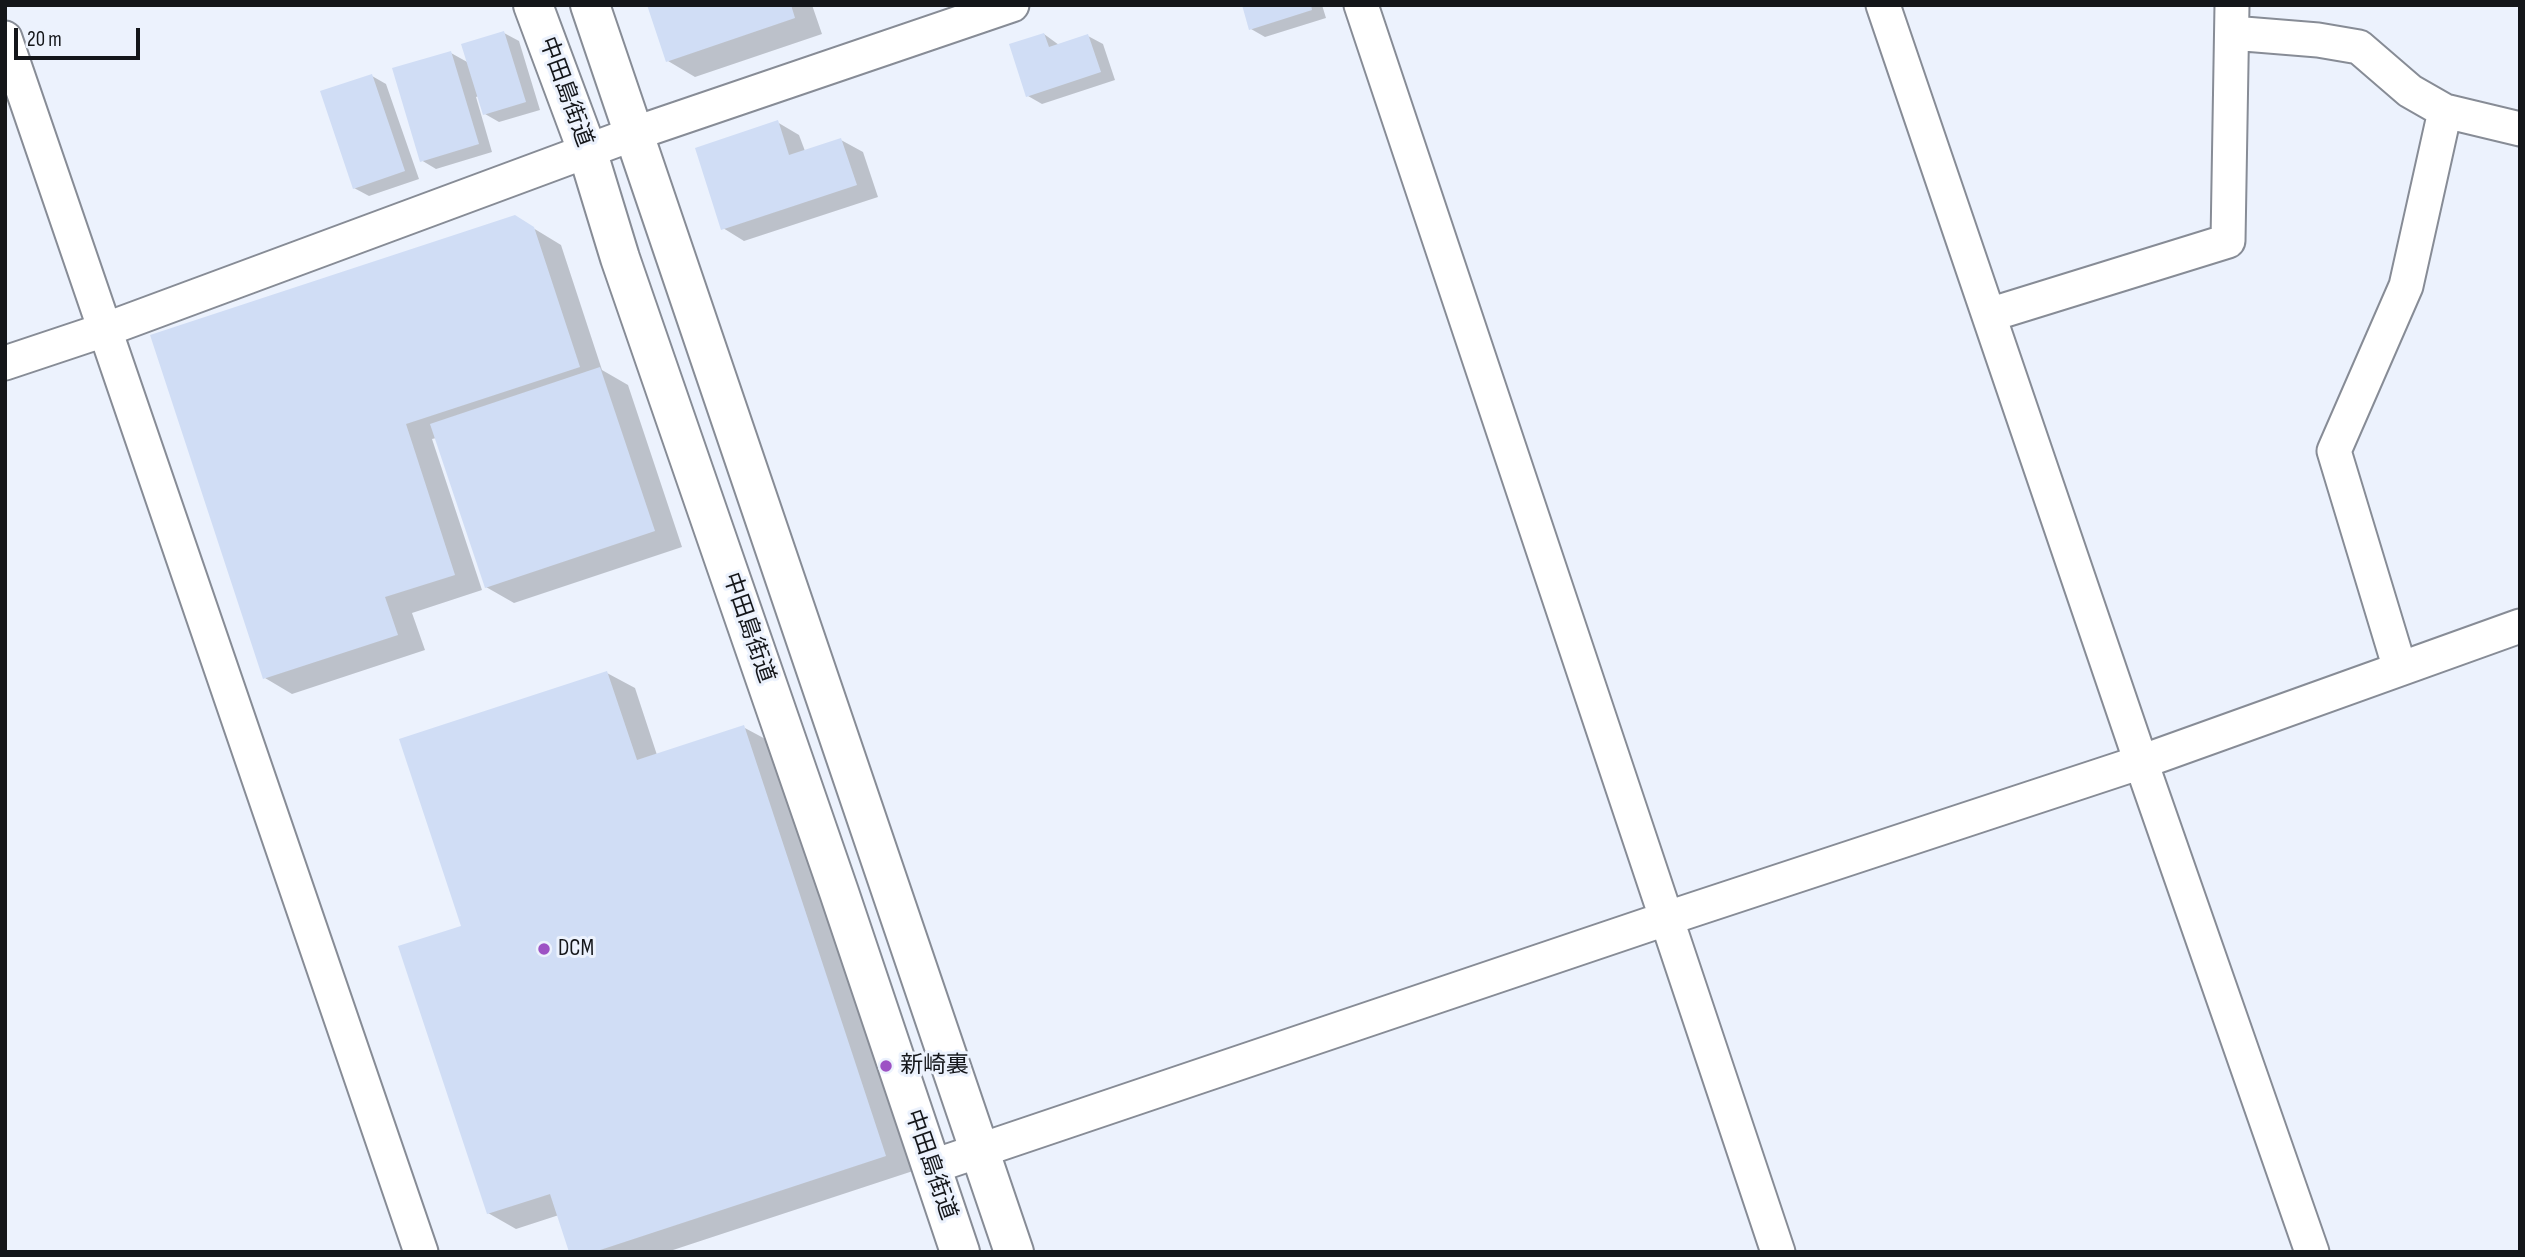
<!DOCTYPE html>
<meta charset="utf-8">
<style>
body{margin:0}
#map{position:relative;width:2525px;height:1257px;overflow:hidden;background:#ecf2fd;font-family:"Sofia Sans Condensed",sans-serif}
canvas{display:block}
.frame{position:absolute;inset:0;border:7px solid #14161a;pointer-events:none}
.scale{position:absolute;left:14px;top:28px;width:126px;height:32px;box-sizing:border-box;border:4px solid #14161a;border-top:0;padding-left:9px;font-size:21px;line-height:24px;white-space:nowrap;color:#14161a;-webkit-text-stroke:5px #ecf2fd;paint-order:stroke}
</style>
<div id="map">
<canvas width="2525" height="1257"></canvas>
<div class="frame"></div>
<div class="scale">20 m</div>
</div>
<script>
const g = document.querySelector('canvas').getContext('2d');
g.lineJoin = 'round';
function fillPath(path, color) { g.fillStyle = color; g.fill(path, 'evenodd'); }
function trace(path, color, width, dash) { g.strokeStyle = color; g.lineWidth = width; g.lineCap = dash ? 'butt' : 'round'; g.setLineDash(dash || []); g.stroke(path); }
function drawText(font, color, halo, rows, align = 'center') {
  g.font = font + ' "Sofia Sans Condensed","Noto Sans JP",sans-serif'; g.lineWidth = 6; g.setLineDash([]); g.textBaseline = 'middle'; g.strokeStyle = halo; g.fillStyle = color; for (const [text, x, y, turn = 0] of rows) {
    g.save(); g.translate(x, y); g.rotate((+turn || 0) * Math.PI / 180); g.textAlign = isNaN(turn) ? turn : align; if (halo) g.strokeText(text, 0, 0); g.fillText(text, 0, 0); g.restore();
  }
}
fillPath(new Path2D(`
 M649 5H812L822 34 695 77 668 61Z
 M1243 5H1322L1326 18 1265 37 1251 29Z
 M504 33 519 41 540 110 499 122 485 114 479 96 476 97 492 152 436 169 421 160 451 53 469 63Z
 M1044 34 1059 45 1088 36 1103 44 1115 80 1042 104 1028 96Z
 M372 76 386 84 419 179 369 196 354 188Z
 M777 122 799 135 805 151 841 140 863 152 878 197 744 241 723 228Z
 M515 217 561 245 602 370 628 385 682 547 514 603 486 587 436 438 432 439 482 590 412 613 425 650 292 694 265 678Z
 M607 673 635 688 657 755 743 727 771 742 913 1171 667 1252H571L559 1215 516 1229 488 1213 463 927Z`), '#0003');
fillPath(new Path2D(`
 M647 5H791L795 18 666 62Z
 M1242 5H1311L1312 10 1249 30Z
 M504 31 526 102 483 115 461 44Z
 M1044 33 1049 47 1088 34 1101 72 1026 97 1009 44Z
 M451 51 479 144 420 162 392 68Z
 M372 74 405 171 353 189 320 91Z
 M778 120 789 155 841 138 857 185 721 230 695 148Z
 M515 215 534 227 580 367 406 424 455 575 385 597 398 635 263 679 150 335Z
 M600 367 655 531 485 588 430 424Z
 M607 671 637 760 744 725 886 1156 594 1252H569L550 1194 487 1214 398 946 461 926 399 739Z`), '#d0ddf5');
const minor = new Path2D(`
 M1361 5 1778 1252
 M1883 5 2141 762 2312 1252
 M2232 33 2318 40 2359 47 2410 91 2445 111 2520 129
 M5 38 421 1252
 M1989 315 2228 241 2232 5
 M5 363 107 329 633 134 1012 5
 M2400 669 2334 451 2406 286 2445 111
 M931 1167 1668 918 2141 762 2520 626`);
const tertiary = new Path2D(`
 M533 5 587 150 620 258 839 892 960 1252
 M590 5 1014 1252`);
trace(minor, '#878c96', 37);
trace(tertiary, '#878c96', 42);
trace(minor, '#fff', 33);
trace(tertiary, '#fff', 38);
for (const [x, y, r, color] of [
 [544,949,7,"#9d52c4"],
 [886,1066,7,"#9d52c4"]
]) { const dot = new Path2D(); dot.arc(x, y, r, 0, 2 * Math.PI); g.fillStyle = color; g.fill(dot); trace(dot, '#ecf2fd', 2.5); }
drawText('23px', '#14161a', '#ecf2fd', [
 ["中田島街道",565,92,70],
 ["中田島街道",748,628,71],
 ["中田島街道",930,1165,71]
]);
drawText('23px', '#14161a', '#ecf2fd', [
 ["DCM",558,949],
 ["新崎裏",900,1066]
], 'left');
</script>
